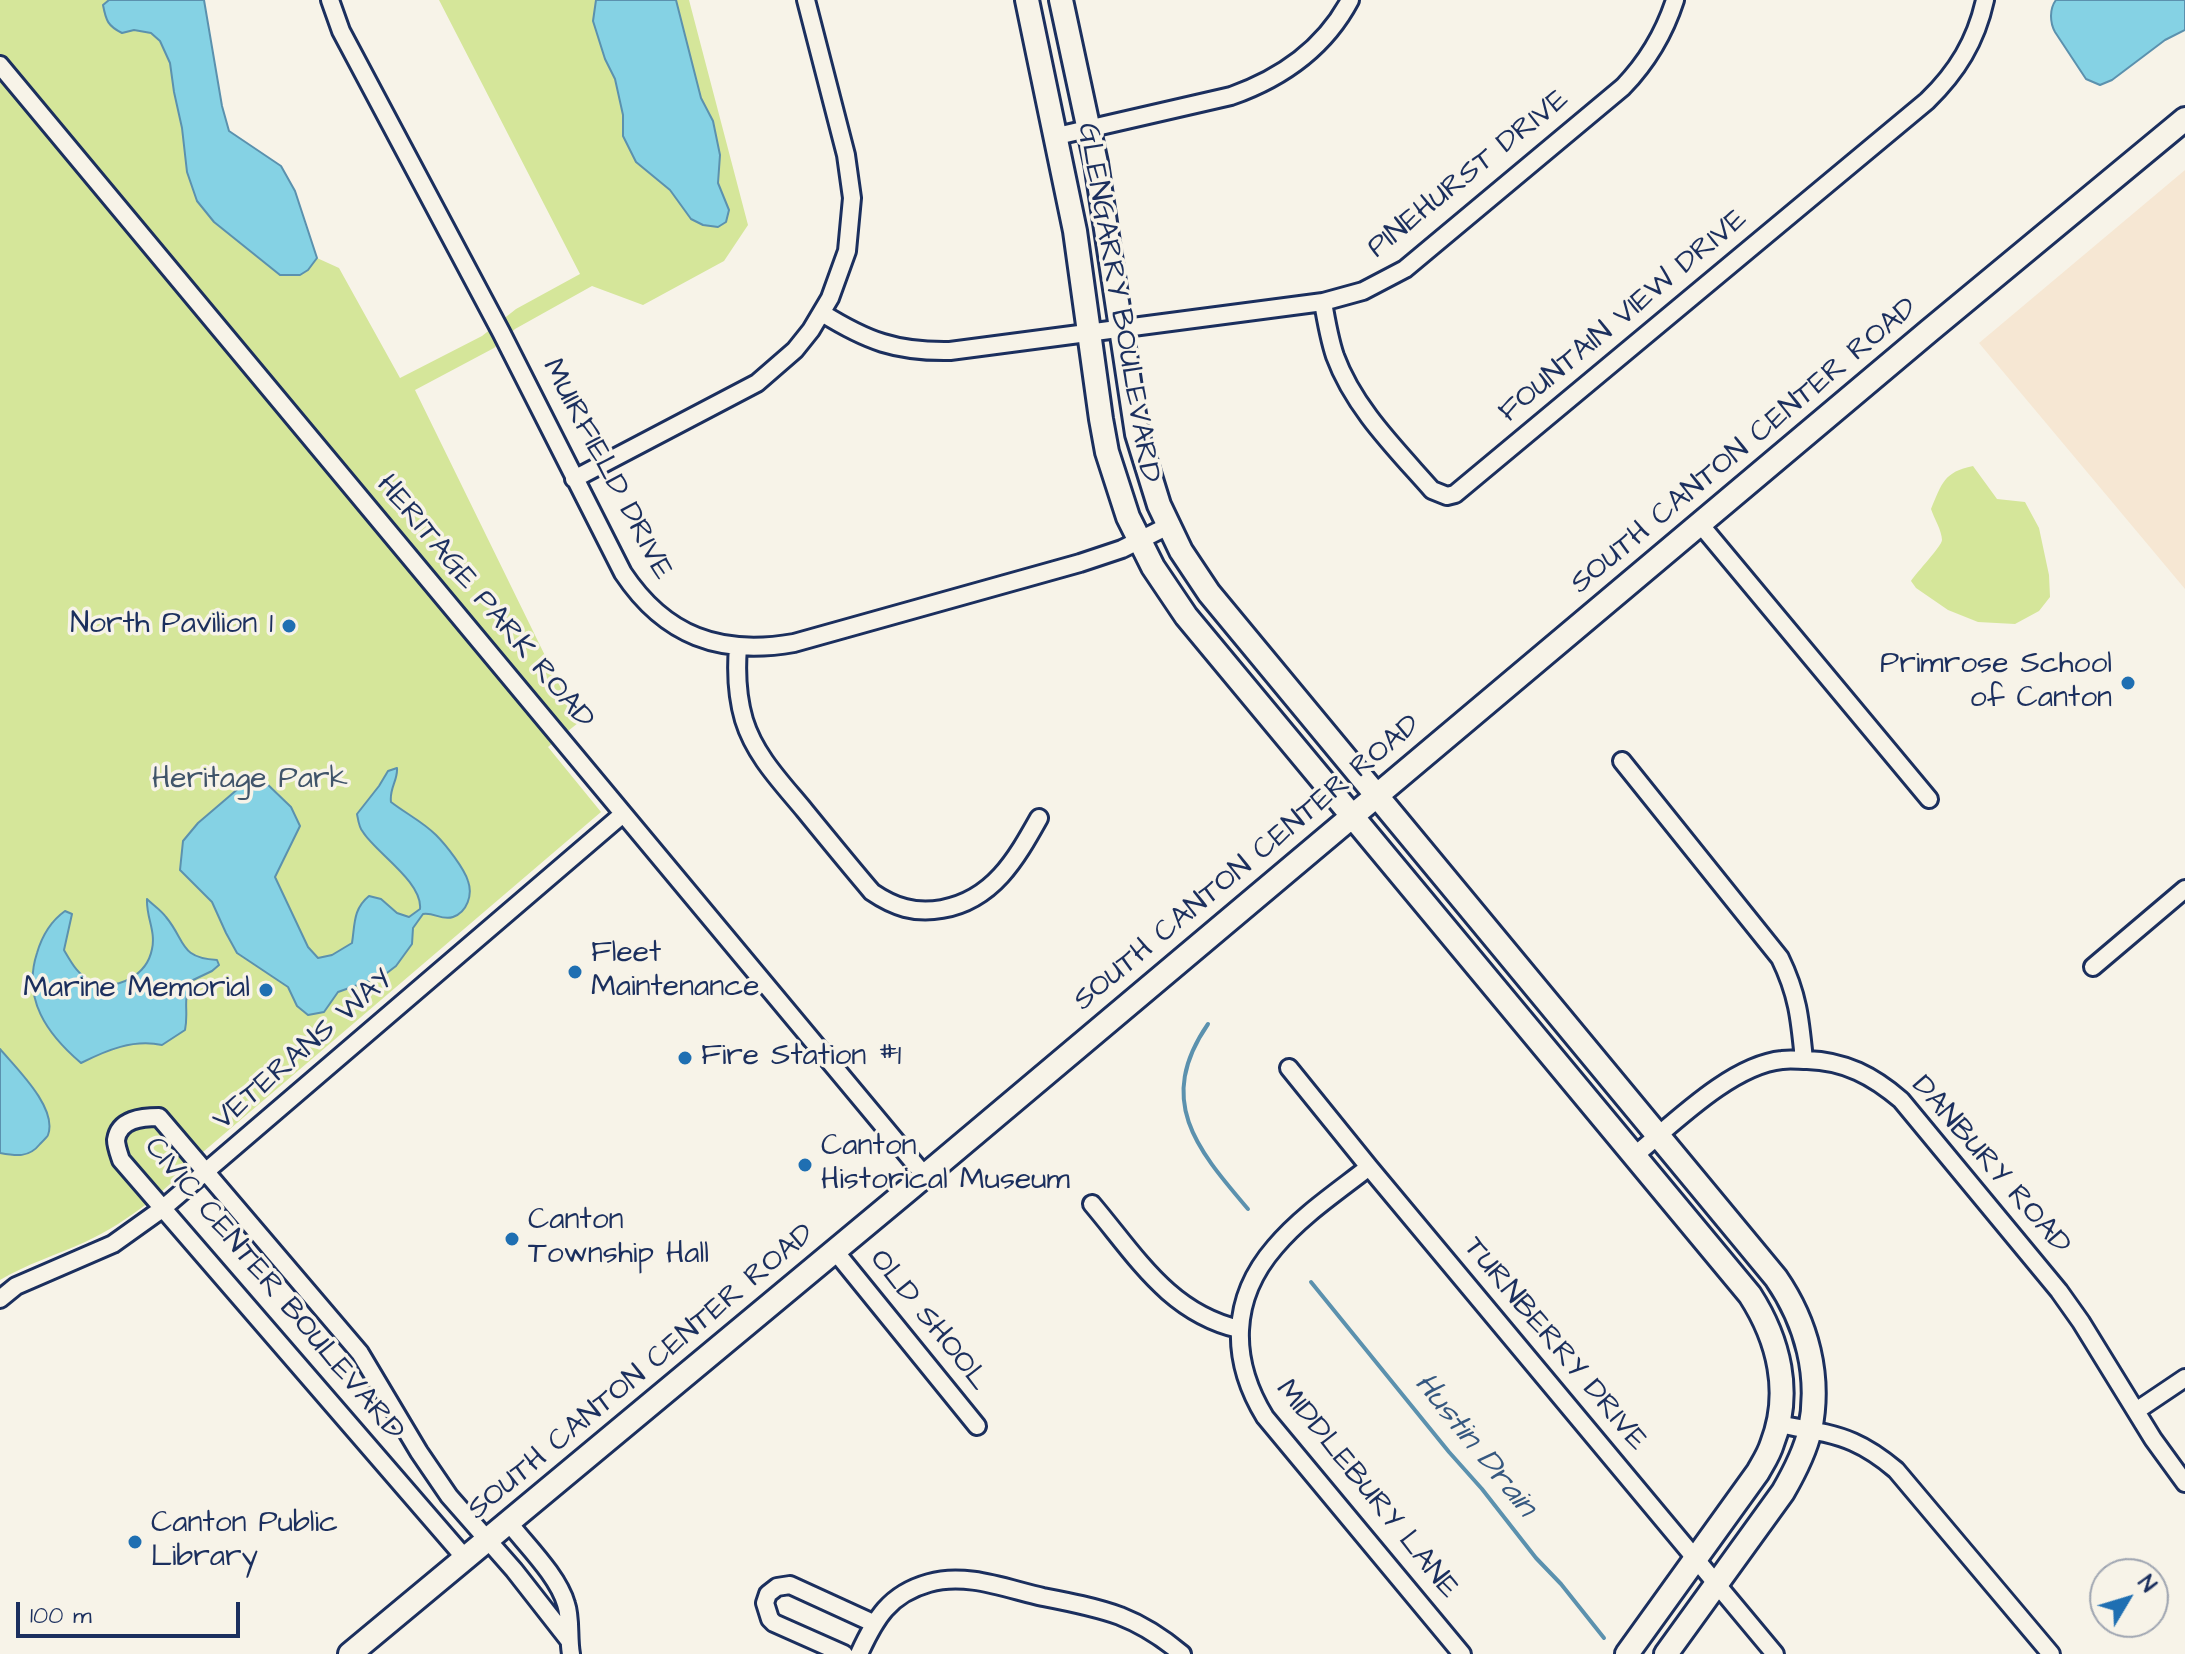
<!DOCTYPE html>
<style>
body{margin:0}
#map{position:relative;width:2185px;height:1654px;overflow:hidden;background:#f7f3e8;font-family:"Architects Daughter",sans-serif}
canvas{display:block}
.north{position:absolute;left:2089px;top:1558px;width:80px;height:80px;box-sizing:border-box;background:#f7f3e8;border:2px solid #9fa5b1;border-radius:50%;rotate:52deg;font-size:22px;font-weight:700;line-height:32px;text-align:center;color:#1b2f5e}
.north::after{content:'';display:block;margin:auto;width:28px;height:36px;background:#1f6fb2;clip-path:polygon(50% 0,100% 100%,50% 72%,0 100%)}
.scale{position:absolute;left:16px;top:1602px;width:224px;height:36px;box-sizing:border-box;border:4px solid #1b2f5e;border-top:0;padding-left:10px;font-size:24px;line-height:28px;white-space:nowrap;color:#1b2f5e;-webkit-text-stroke:6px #f7f3e8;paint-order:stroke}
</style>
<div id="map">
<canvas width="2185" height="1654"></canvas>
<div class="north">N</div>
<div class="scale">100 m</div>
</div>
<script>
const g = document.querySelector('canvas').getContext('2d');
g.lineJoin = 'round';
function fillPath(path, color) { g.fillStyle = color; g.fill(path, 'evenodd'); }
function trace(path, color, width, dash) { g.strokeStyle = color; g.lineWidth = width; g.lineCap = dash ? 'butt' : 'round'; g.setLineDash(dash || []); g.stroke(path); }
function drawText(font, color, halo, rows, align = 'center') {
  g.font = font + ' "Architects Daughter",sans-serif'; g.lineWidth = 7; g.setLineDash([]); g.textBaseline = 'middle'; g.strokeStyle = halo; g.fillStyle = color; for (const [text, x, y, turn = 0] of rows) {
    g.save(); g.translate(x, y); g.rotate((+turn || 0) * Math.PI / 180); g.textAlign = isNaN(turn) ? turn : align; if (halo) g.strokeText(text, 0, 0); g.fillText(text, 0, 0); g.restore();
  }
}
fillPath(new Path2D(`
 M2185 170V589L1979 343Z`), '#f6e7d3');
fillPath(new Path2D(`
 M0 0H204L222 106 229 131 281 166 295 191 317 258 339 268 400 378 482 336 516 309 580 274 439 0H689L748 225 724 261 643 305 592 286 515 329 494 348 415 390 578 723 548 747 601 812 203 1152C170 1187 129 1222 85 1242 56 1255 27 1264 0 1280Z
 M1973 466 1997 499 2025 502 2039 528 2049 575 2050 597 2039 611 2015 624 1978 622 1948 610 1916 588 1911 581C1916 573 1942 546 1942 540 1942 531 1934 518 1931 509 1942 483 1944 472 1973 466Z`), '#d5e69a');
const water = new Path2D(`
 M109 0H204L222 106 229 131 281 166 295 191 317 258 308 270 300 275H280L214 222 197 201 187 172 182 128 174 92 170 63 160 41 151 33 134 30 122 33C108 26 106 21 103 5Z
 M596 0H676L701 98 713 121 720 155 718 183 729 210 726 222 718 227 703 225 691 219 670 190 636 162 623 136V115L615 79 605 59 593 21Z
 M2056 0H2185V30L2165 40 2112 80 2100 85 2086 79 2055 32C2050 23 2049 9 2056 0Z
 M397 768C398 780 389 789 391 802 405 813 423 822 436 835 446 845 464 868 468 881 473 895 467 912 453 917 442 921 434 912 423 914L413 928 412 944 396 966 383 976 338 992 324 1012 308 1015 297 1006 288 987 237 953 226 933 212 902 180 870 183 841 198 823 246 782 264 781 291 807 300 826 275 877 308 947 318 958 332 955 352 943C355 924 353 909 369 896L381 899 397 913 409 917 420 909C423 882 375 852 363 832 359 828 358 819 357 814L379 786 388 771Z
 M147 899C153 905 161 910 166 917 186 941 179 958 217 960L219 965 212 971 191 981C182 1003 189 1009 185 1030L162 1045C133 1039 107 1050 81 1063 47 1034 22 999 37 953 42 936 51 921 65 911L72 914 64 950C71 962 79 977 93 982 118 991 147 975 152 949 156 931 146 917 147 899Z
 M0 1049C16 1068 58 1108 48 1135 48 1136 41 1143 40 1144 29 1158 16 1156 0 1153Z`);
fillPath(water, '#85d2e4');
trace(water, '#5b91ae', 2);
trace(new Path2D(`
 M1208 1024C1155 1101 1197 1149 1248 1209
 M1311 1282 1449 1452 1482 1489 1536 1558 1561 1584 1604 1638`), '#5b91ae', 4);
const street = new Path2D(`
 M330 0 341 31 501 332 623 573C665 636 720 656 794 643L1080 563 1122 549 1168 526
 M0 65 925 1176
 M1057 136 1231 96C1282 78 1324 49 1350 0
 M1323 302C1326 320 1329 338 1335 356 1354 408 1396 449 1432 490L1447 496 1455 494 1927 101C1957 72 1976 41 1985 0
 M822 313C867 341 896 352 950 351L1323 302 1363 291 1405 269 1623 87C1648 61 1664 34 1675 0
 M574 479 757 383 795 350 811 330 830 298 847 251 852 198 846 155 806 0
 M1700 524 1929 799
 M738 647C736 672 737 696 744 720 755 756 782 783 805 811 827 838 849 865 872 892 894 907 915 914 942 909 993 900 1016 859 1039 818
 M1622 761 1780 958C1798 995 1800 1019 1804 1060
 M2093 967 2185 889
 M1289 1068 1369 1167 1775 1654
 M1634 1156C1673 1124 1731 1065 1782 1060 1790 1059 1799 1060 1807 1060 1845 1061 1873 1076 1901 1100L2059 1291 2081 1322 2153 1439 2185 1483
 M1369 1167C1337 1192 1301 1216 1275 1247 1230 1299 1230 1360 1265 1417L1462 1654
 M1092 1204C1136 1256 1169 1313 1239 1329
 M835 1251 977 1426
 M0 1299 16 1286 113 1244 162 1209 623 814
 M2136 1411 2185 1378
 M1778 1424C1803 1429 1830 1432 1853 1442 1869 1449 1883 1459 1896 1470L2051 1654
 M509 1523C527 1546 558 1576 566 1604 571 1618 568 1638 571 1654
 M465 1558 121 1160C119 1154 116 1146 116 1140 119 1119 142 1117 159 1117L360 1353 419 1452 449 1496 514 1570 568 1639
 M844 1654 774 1623 770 1619 765 1603 768 1594 777 1587 790 1585 873 1623
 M859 1654C875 1619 889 1594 929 1583 966 1572 1007 1589 1043 1597 1069 1602 1095 1607 1120 1616 1143 1625 1163 1638 1182 1654`);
const secondary = new Path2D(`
 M1027 0 1075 231 1101 419 1107 452 1128 517 1153 567 1186 616 1750 1295C1779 1340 1792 1393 1772 1444 1769 1454 1763 1463 1758 1472L1627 1654
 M1061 0 1096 163 1137 434 1159 505 1181 551 1209 593 1776 1278C1807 1323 1821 1376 1810 1430 1805 1452 1794 1473 1783 1492L1666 1654
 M350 1654 908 1190 1929 331 2185 119`);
trace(street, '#1b2f5e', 22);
trace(secondary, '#1b2f5e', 28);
trace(street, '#f7f3e8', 16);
trace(secondary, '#f7f3e8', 22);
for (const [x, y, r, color] of [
 [289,626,8,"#1f6fb2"],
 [2128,683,8,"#1f6fb2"],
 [575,972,8,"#1f6fb2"],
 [266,990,8,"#1f6fb2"],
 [685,1058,8,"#1f6fb2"],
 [805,1165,8,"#1f6fb2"],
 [512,1239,8,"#1f6fb2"],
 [135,1542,8,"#1f6fb2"]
]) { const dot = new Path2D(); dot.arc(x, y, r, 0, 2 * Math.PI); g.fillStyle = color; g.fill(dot); trace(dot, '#f7f3e8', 3); }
drawText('30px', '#1b2f5e', '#f7f3e8', [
 ["PINEHURST DRIVE",1469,175,-39],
 ["GLENGARRY BOULEVARD",1117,303,80],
 ["FOUNTAIN VIEW DRIVE",1624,317,-40],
 ["SOUTH CANTON CENTER ROAD",1745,447,-40],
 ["MUIRFIELD DRIVE",606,470,62],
 ["HERITAGE PARK ROAD",484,603,50],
 ["SOUTH CANTON CENTER ROAD",1248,864,-40],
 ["VETERANS WAY",304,1051,-41],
 ["DANBURY ROAD",1990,1166,49],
 ["CIVIC CENTER BOULEVARD",273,1290,50],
 ["OLD SHOOL",928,1321,51],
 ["TURNBERRY DRIVE",1554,1345,50],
 ["SOUTH CANTON CENTER ROAD",642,1373,-40],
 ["MIDDLEBURY LANE",1366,1490,51]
]);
drawText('30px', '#1b2f5e', '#f7f3e8', [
 ["North Pavilion 1",273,626,"right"],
 ["Primrose School",2112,666,"right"],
 ["of Canton",2112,700,"right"],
 ["Fleet",591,955],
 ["Maintenance",591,989],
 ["Marine Memorial",250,990,"right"],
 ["Fire Station #1",701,1058],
 ["Canton",821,1148],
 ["Historical Museum",821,1182],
 ["Canton",528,1222],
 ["Township Hall",528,1256],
 ["Canton Public",151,1525],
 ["Library",151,1559]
], 'left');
drawText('30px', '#40546a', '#f7f3e8', [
 ["Heritage Park",250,781]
]);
drawText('italic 32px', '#365880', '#f7f3e8', [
 ["Hustin Drain",1474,1446,51]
]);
</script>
